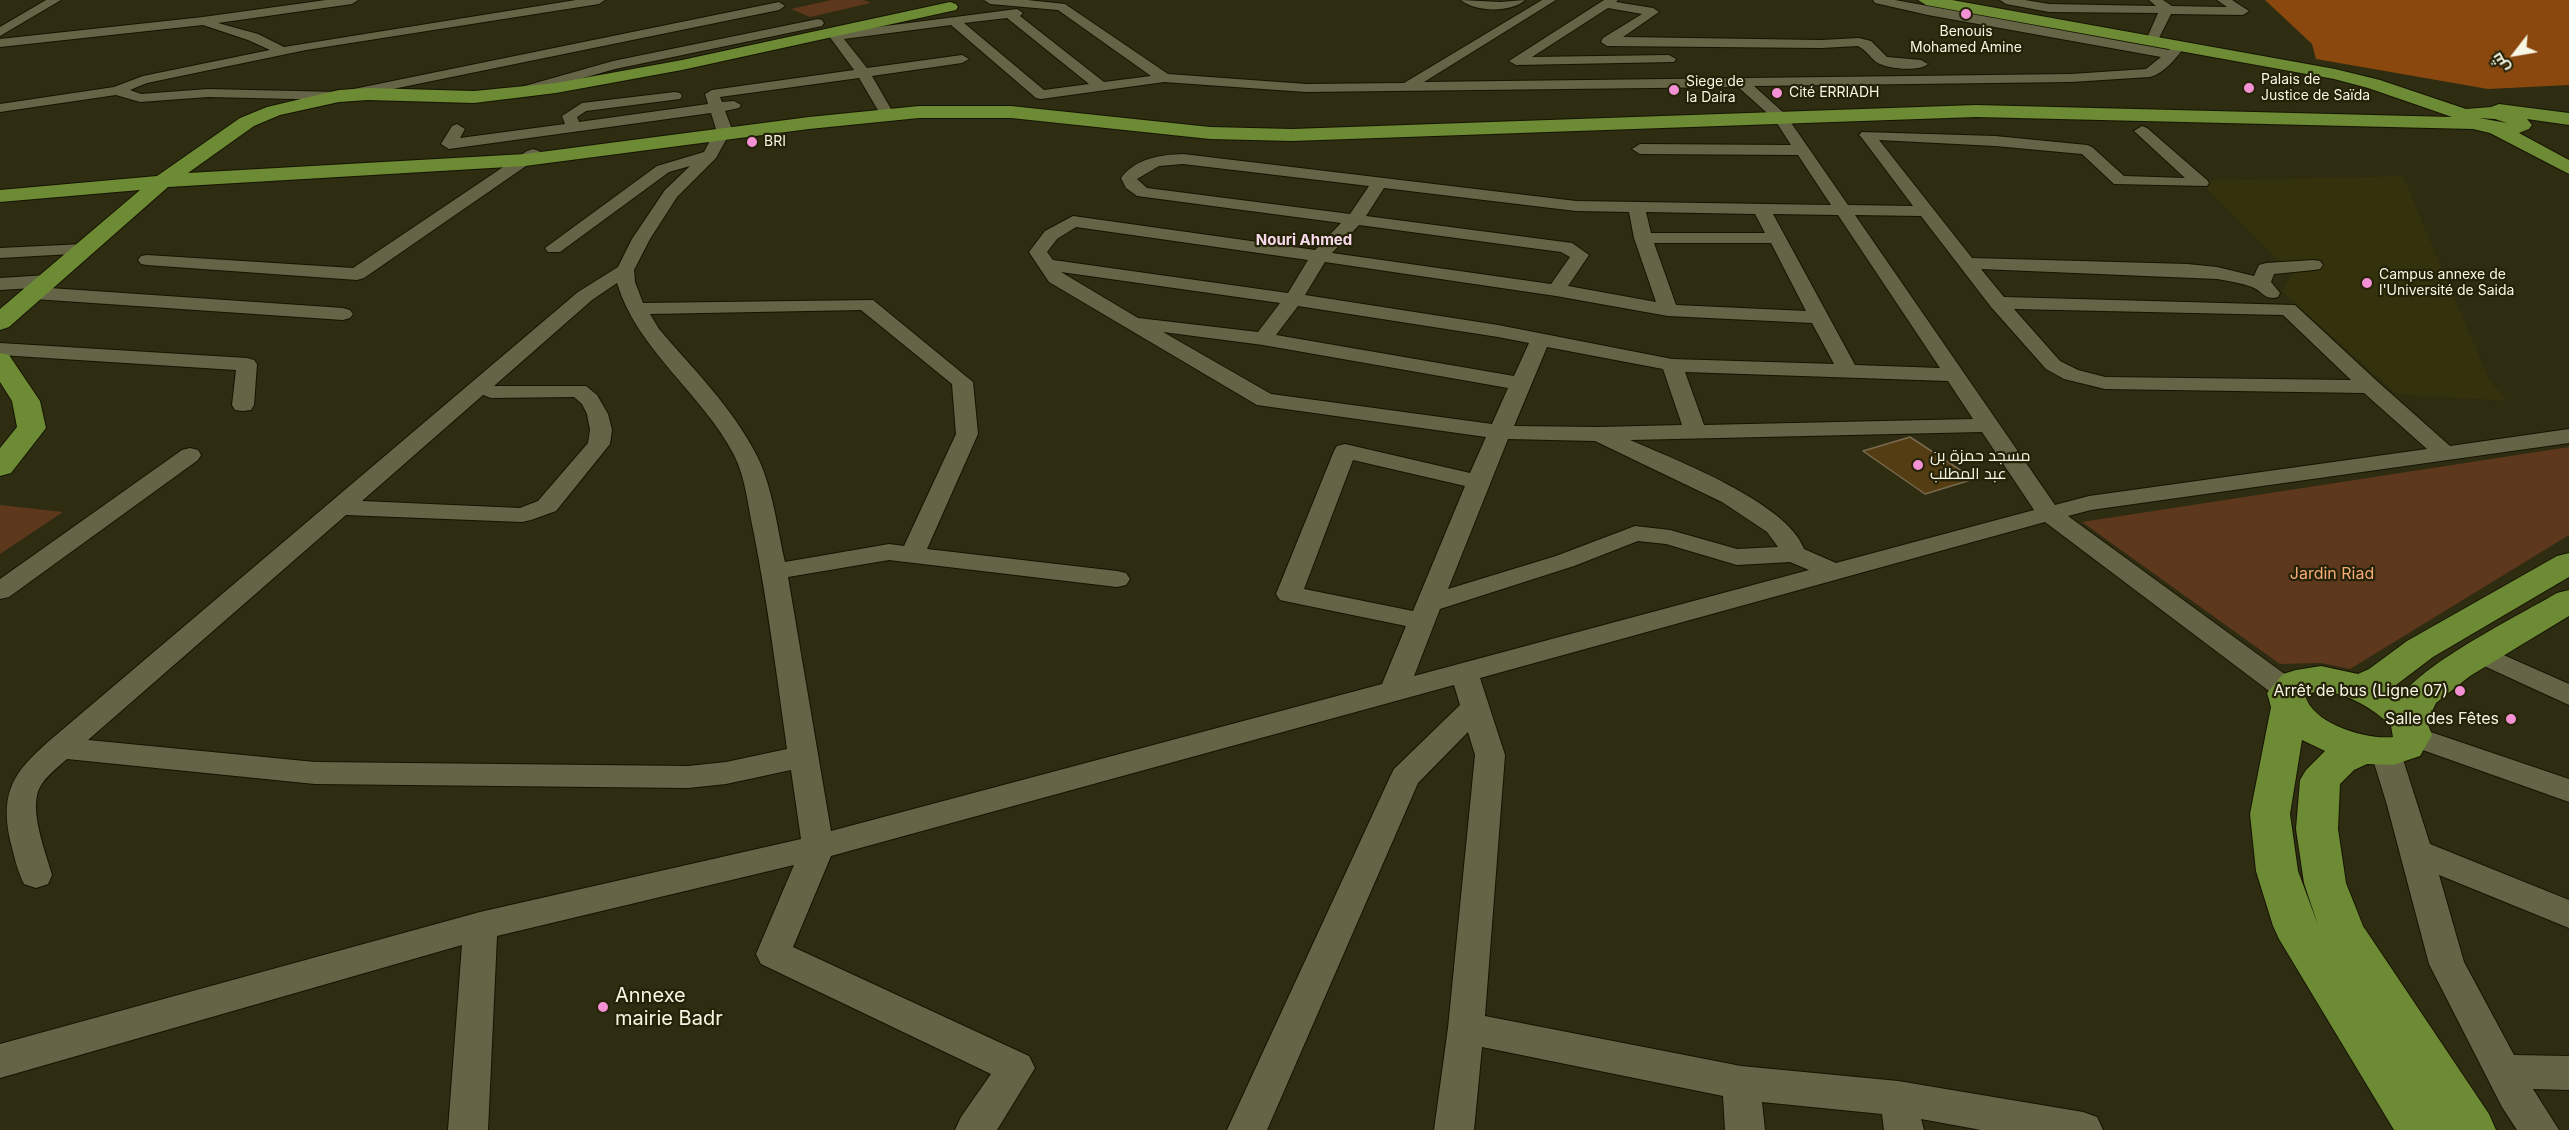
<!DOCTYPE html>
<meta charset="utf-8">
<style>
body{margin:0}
#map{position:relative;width:2569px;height:1130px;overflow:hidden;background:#2e2c11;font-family:Inter,Cairo,sans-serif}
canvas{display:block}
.north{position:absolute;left:2485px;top:24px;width:60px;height:60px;-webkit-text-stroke:4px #242207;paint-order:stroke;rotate:239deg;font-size:16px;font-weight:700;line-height:24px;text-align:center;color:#f7f6e5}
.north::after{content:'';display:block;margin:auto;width:21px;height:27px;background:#f7f6e5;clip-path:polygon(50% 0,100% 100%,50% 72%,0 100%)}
</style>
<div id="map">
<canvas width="2569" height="1130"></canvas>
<div class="north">ش</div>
</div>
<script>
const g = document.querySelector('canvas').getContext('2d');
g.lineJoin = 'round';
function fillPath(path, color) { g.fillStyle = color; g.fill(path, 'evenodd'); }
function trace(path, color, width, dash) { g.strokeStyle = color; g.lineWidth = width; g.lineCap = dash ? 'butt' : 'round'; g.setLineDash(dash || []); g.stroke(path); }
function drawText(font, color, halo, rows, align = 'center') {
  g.font = font + ' Inter,Cairo,sans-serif'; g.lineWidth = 4.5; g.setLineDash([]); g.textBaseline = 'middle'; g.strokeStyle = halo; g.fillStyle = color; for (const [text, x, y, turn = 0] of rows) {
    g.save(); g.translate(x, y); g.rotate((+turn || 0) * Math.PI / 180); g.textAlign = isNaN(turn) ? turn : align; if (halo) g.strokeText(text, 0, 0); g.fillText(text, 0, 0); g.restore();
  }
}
fillPath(new Path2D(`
 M2403 176 2489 380 2508 401 2397 394 2282 292 2292 274 2199 181Z`), '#34310d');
fillPath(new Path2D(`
 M831 0H863L871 3 810 17 791 9Z
 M2569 447V535L2350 669 2321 663 2280 664 2082 522Z
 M0 505 63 512 0 554Z`), '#5e381d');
fillPath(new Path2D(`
 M2265 0H2569V85L2488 89 2316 59 2312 44Z`), '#8a480f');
const building = new Path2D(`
 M1910 437 1974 479 1925 494 1863 451Z`);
fillPath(building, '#543d12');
trace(building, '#7a6a50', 1.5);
const minor = new Path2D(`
 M46 0H61L0 36V27Z
 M326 0H358L352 4 218 23 258 34 284 47 576 0H605L599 4 306 50 147 83 130 90 141 94 208 89 339 92 779 2 785 6 779 10 339 100 208 97 140 102 116 95 0 112V104L114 87 143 76 270 50 248 40 203 25 0 47V39L203 17Z
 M984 0H1027L1065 4 1168 74 1306 84 1404 83 1542 0H1556L1424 82 2071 74 2146 69 2161 57 1928 15 1875 3 1873 0H1895L2169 50 2174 42H2184L2186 45C2177 57 2165 73 2150 77L2071 82 1754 86 1785 114 1848 205 1913 206 1862 138 1859 135 1862 132 1995 136 2087 145 2092 147 2124 176 2185 178 2134 131 2142 126 2147 128 2207 180 2209 183 2207 186 2114 184 2082 154 1995 146 1879 140 1972 258 2187 264 2217 267 2254 276 2259 265 2266 263 2314 260 2320 261 2323 265 2320 269 2314 270 2274 274 2271 282 2280 293 2278 297C2264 301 2263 291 2252 287 2241 283 2228 281 2217 279L1981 269 2004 297 2295 305 2378 382 2450 446 2569 429V443L2091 510 2068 516 2297 683 2301 690 2297 697 2287 700 2277 697 2045 522 1480 678 1505 755 1485 1016 1741 1066 1898 1081 2083 1112 2097 1117 2103 1130H1981L1921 1119 1924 1130H1884L1882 1114 1762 1102 1765 1130H1725L1723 1096 1482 1047 1474 1130H1434L1448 1028 1475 755 1468 732 1418 783 1267 1130H1227L1390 777 1394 769 1460 705 1454 685 831 856 793 947 1029 1056 1035 1068 997 1130H955L961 1117 991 1074 761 964 756 954 794 865 497 936 488 1130H448L462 945 0 1078V1044L480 912 801 839 791 770 726 784 688 788 315 784 67 759C58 767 46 776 40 787 28 809 46 853 52 875L48 884 36 888 24 884C17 870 14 855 10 840 0 791 14 772 49 741L578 292 618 267 632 239 665 190 690 166 669 172 560 252H548L545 248 657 166 704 152 716 129 711 113 449 149 441 144 452 126 457 124 465 129 460 138 565 124 562 116 582 103 675 92 680 93 682 96 680 99 586 111 577 117 579 122 708 104 705 94 712 90 854 70 829 36 827 32 829 29 833 28 839 32 1017 9 1023 13 1020 16 1104 82 1151 76 1058 10 990 4ZM1007 18 1089 84 1044 90 964 23ZM951 25 1036 98 1041 99 1164 82 1306 92 1738 87 1775 120 1791 145 1640 144 1632 149 1640 154 1798 155 1831 205 1576 201 1183 154C1160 155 1136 158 1121 178L1126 188 1137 196 1341 223 1315 250 1073 216 1045 231 1029 252 1049 282 1257 405 1486 437 1470 473 1345 444 1337 446 1334 451 1276 594 1280 600 1289 602 1406 626 1382 684 831 831 788 577 889 560 1117 587 1126 585 1130 579 1126 573 1117 571 927 549 978 434 973 382 873 300 643 303 635 282 634 270 650 239 677 197 716 158 732 129 725 111 739 108 741 105 734 101 722 102 720 97 859 78 879 112H889L891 109 872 76 962 63 969 59 962 55 867 68 844 39ZM1183 164 1369 186 1350 214 1147 188 1137 179 1159 166ZM1384 188 1576 211 1629 212 1634 238 1656 302 1568 286 1589 255 1572 243 1366 216ZM1646 212 1755 214 1765 233H1651ZM1773 214 1838 215 1940 368 1855 365ZM1855 215 1921 216 1991 307 2046 369 2064 379 2105 389 2364 393 2427 449 2089 496 2055 505ZM1359 225 1561 252 1570 257 1551 284 1332 253ZM1076 227 1308 260 1288 293 1053 260 1047 252 1057 239ZM1654 243H1771L1806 311 1676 305ZM1325 262 1556 296 1668 316 1812 323 1834 364 1672 359 1498 325 1305 295ZM1061 272 1280 303 1258 332 1138 318ZM617 283C637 350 702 393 734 455 746 478 748 508 754 534 768 605 777 678 787 749L726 762 688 766 315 762 88 740 346 515 522 522 531 520 556 511 610 444 612 430 608 414 597 395 586 386H494L592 300ZM1298 306 1498 337 1529 343 1514 376 1276 335ZM2014 309 2283 315 2351 380 2105 377 2078 370 2060 361ZM861 310 952 384 956 434 904 546 889 544 785 562C777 528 773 488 757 456 733 408 693 369 659 329L650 314ZM1163 332 1263 345 1508 388 1492 424 1271 394ZM1547 347 1663 369 1682 425 1598 427 1514 426ZM1685 372 1948 381 1973 419 1704 425ZM483 395 491 398 574 397 582 404 587 414 590 430 588 443 538 501 520 508 362 501ZM1982 432 2034 510 1836 563 1804 549C1788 503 1674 459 1630 440ZM1508 439 1595 441 1722 502 1767 532 1778 547 1737 549 1670 530 1635 526 1556 556 1448 589ZM1353 460 1465 486 1413 611 1304 589ZM1638 541 1666 544 1737 565 1790 562 1809 570 1414 676 1440 609 1574 566Z
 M1461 0 1500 2 1525 0C1511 13 1475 12 1461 0Z
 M1604 0H1618L1616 2 1653 8 1659 12 1623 37 1821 40 1859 38 1871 41 1887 57 1921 60 1928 64C1919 72 1887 69 1876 62 1870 57 1866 50 1858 46L1821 48 1607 46 1601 42 1603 38 1642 14 1608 8 1532 57 1669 55 1676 59 1674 62 1516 65 1509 61Z
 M2000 0H2025L2049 4 2156 6 2149 0H2163L2172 6 2227 7 2217 0H2232L2249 11 2243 15 2171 14 2159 38 2153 42 2147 38 2158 13 2049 12 2006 4Z
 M818 19 822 20 824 23 822 26 615 69 512 98 505 94 507 91 613 61Z
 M533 149 539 151 541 154 539 157 364 278 357 280 147 265 141 264 138 260 141 256 147 255 353 268 527 151Z
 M84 244 90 245 93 249 90 253 0 258V248Z
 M48 275 55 277 57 281 55 285 35 287 343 308 350 310 353 314 350 318 343 320 34 299 27 297 25 293 27 289 33 288 0 290V278Z
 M0 343 247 358 254 360 257 364 254 405 251 410 243 411 235 410 232 405 236 370 0 355Z
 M190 448 198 450 201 455 198 460 9 597 0 599V579L182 450Z
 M2481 645 2569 684V705L2471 660 2467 654 2471 648Z
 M2413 726 2569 779V802L2403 743 2398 736 2403 729Z
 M2386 742 2397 745 2401 753 2430 844 2569 900V928L2439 875 2464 962 2514 1055 2569 1056V1090L2533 1089 2559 1130H2517L2502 1107 2429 964 2387 805 2371 753 2375 745Z`);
const major = new Path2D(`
 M1918 0H1952L2335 69 2380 80 2466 109 2491 107 2499 104 2569 113V125L2527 119 2532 125 2529 129 2519 133 2569 160V174L2490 133 2473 129 1976 117 1292 141 1210 139 1011 118H919L809 129 525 166 168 187 9 327 0 330V309L140 190 0 202V190L157 176 240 118 267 107 339 90 368 88 474 91 556 83 682 60 950 2 956 4 958 7 956 10 682 70 556 93 474 103 368 100 339 102 280 115 254 126 188 173 525 154 809 117 919 106H1011L1210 127 1292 129 1976 105 2452 117 2368 88 2334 79 1926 5ZM2479 118 2495 119 2507 123Z
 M0 353 9 355 40 401 46 428 11 473 0 476V448L17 427 12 401 0 382Z
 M2569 553V577L2433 657 2392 688 2403 695C2422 664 2521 614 2557 593L2569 590V616L2470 676 2436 703 2427 722 2432 735 2420 756 2393 765 2367 764 2354 770 2340 784 2338 829 2346 883 2363 926 2489 1114 2496 1130H2394L2279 939 2273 926 2256 871 2250 814 2271 707 2267 693 2283 674 2296 670 2321 666 2358 674 2369 669 2407 641 2557 556ZM2321 690C2349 695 2371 706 2391 726L2393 737C2367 740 2312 724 2305 695ZM2302 740 2325 751 2306 770 2300 780 2296 829 2304 883 2318 925 2298 871 2290 814Z`);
trace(minor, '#161400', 2);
trace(major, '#161400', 2);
fillPath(minor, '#666447');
fillPath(major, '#6d8a34');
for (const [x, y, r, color] of [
 [1966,14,6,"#f491d4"],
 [2249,88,6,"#f491d4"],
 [1674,90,6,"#f491d4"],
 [1777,93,6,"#f491d4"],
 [752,142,6,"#f491d4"],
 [2367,283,6,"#f491d4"],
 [1918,465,6,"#f491d4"],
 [2460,691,6,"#f491d4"],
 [2511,719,6,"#f491d4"],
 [603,1007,6,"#f491d4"]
]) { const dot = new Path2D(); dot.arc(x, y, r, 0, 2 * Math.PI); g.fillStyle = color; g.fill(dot); trace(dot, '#242207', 2); }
drawText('14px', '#f7f6e5', '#242207', [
 ["Benouis",1966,32,"center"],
 ["Mohamed Amine",1966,48,"center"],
 ["Palais de",2261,80],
 ["Justice de Saïda",2261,96],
 ["Siege de",1686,82],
 ["la Daira",1686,98],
 ["Cité ERRIADH",1789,93],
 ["BRI",764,142],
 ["Campus annexe de",2379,275],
 ["l'Université de Saida",2379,291]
], 'left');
drawText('bold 15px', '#f7d9eb', '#242207', [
 ["Nouri Ahmed",1304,240]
]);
drawText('16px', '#f7f6e5', '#242207', [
 ["مسجد حمزة بن",1930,456,"left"],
 ["عبد المطلب",1930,474,"left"],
 ["Arrêt de bus (Ligne 07)",2448,691],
 ["Salle des Fêtes",2499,719]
], 'right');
drawText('16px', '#f7ab77', '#242207', [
 ["Jardin Riad",2332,574]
]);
drawText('20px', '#f7f6e5', '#242207', [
 ["Annexe",615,996],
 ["mairie Badr",615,1019]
], 'left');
</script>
